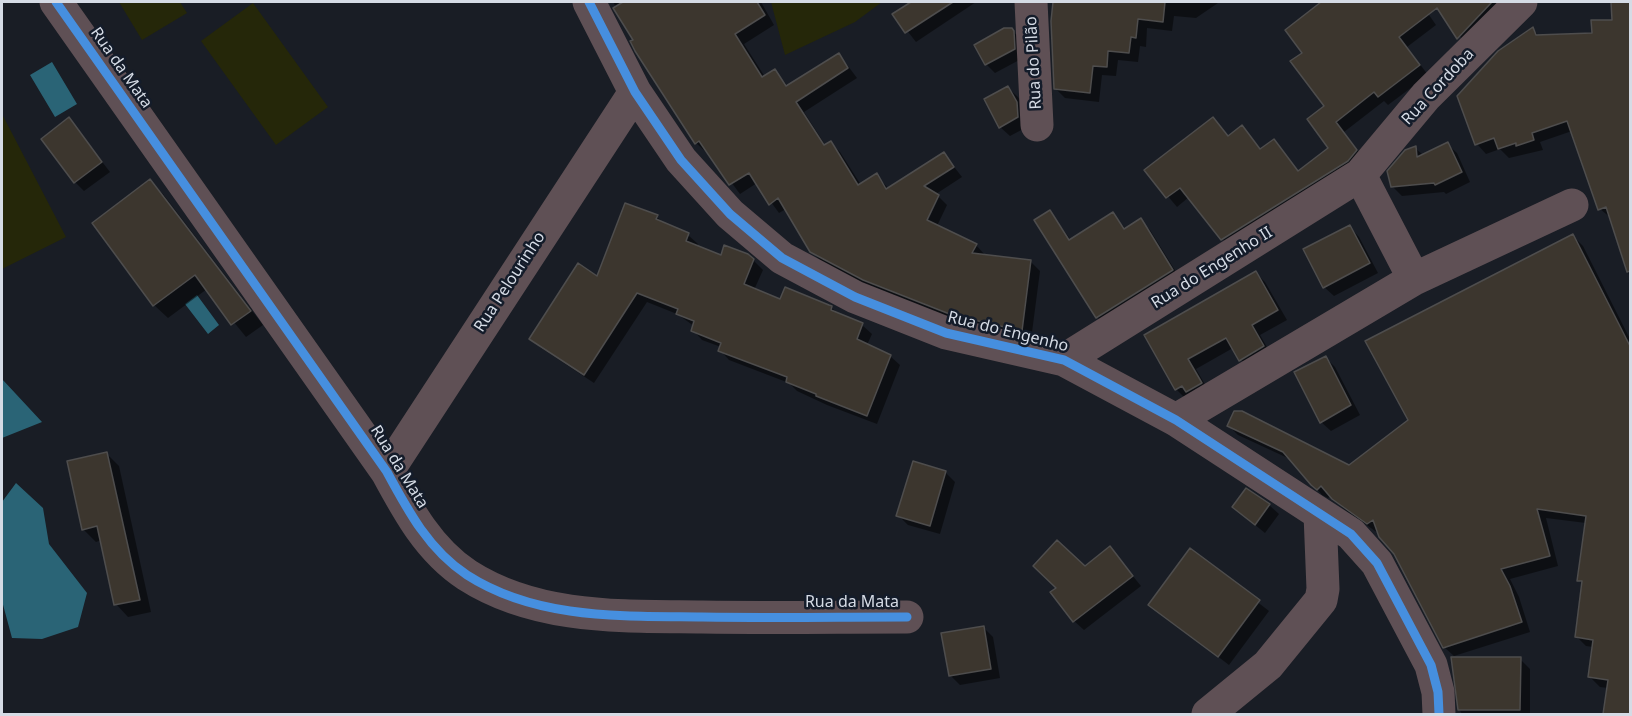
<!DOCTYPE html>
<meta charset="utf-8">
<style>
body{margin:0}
#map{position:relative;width:1632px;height:716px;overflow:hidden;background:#191d25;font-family:"Noto Sans",sans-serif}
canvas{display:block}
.frame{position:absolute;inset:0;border:3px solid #d5dbe5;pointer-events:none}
</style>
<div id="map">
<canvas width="1632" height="716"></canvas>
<div class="frame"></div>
</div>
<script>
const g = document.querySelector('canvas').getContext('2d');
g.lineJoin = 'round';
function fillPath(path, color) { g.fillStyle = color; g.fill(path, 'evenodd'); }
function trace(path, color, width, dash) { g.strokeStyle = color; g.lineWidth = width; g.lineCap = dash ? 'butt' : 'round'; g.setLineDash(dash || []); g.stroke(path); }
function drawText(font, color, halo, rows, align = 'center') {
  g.font = font + ' "Noto Sans",sans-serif'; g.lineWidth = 5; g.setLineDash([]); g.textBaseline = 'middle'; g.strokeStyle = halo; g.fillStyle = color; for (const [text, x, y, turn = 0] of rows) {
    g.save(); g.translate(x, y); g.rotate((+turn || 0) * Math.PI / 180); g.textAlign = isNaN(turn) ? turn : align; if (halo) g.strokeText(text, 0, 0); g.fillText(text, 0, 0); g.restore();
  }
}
fillPath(new Path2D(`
 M119 2H180L187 13 142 40Z
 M771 2H882L855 22 785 55Z
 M253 3 328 107 276 145 201 41Z
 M2 114 66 237 2 269Z`), '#252709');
fillPath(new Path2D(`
 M52 62 77 104 55 117 30 75Z
 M197 295 219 325 208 334 185 304Z
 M2 379 42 422 2 438Z
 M16 483 43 508 49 544 87 593 78 627 42 639 12 638 2 601V502Z`), '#2a6476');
fillPath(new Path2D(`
 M613 2H761L774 25 744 44 765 77 775 71 788 86 839 54 857 78 804 112 826 146 831 143 840 152 861 185 876 175 889 189 944 154 962 177 936 194 938 196 922 226 925 227 939 197 947 205 937 226 976 245 985 255 1030 261 1040 271 1031 340 963 324 874 289 821 261 811 251 786 209 779 213 757 183 740 194 708 151 706 152 696 143Z
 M914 2H976L916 42 894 14Z
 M1054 2 1129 5 1130 2 1218 3 1196 18 1174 16 1172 31 1147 28 1146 47 1140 46 1138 62 1118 60 1116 76 1102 75 1099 102 1065 98 1056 89 1052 21Z
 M1323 2H1420L1436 25 1407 47 1428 75 1388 105 1384 101 1344 132 1365 160 1231 249 1189 197 1177 207 1146 170 1213 119 1229 137 1242 127 1262 150 1274 141 1299 172 1330 148 1326 106 1304 53 1287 31Z
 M1439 2H1510L1468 47 1436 3Z
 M1612 2H1630V278L1611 218 1600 209 1572 131 1540 142 1543 150 1509 158 1500 149 1486 154 1477 144 1533 29 1540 37 1593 35 1614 21Z
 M1012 30 1021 40 1023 58 995 73 986 64Z
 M1008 88 1018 97 1026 112 1027 127 1010 136 1000 127Z
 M69 119 110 172 84 191 75 182Z
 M1447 144 1457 153 1470 182 1446 194 1444 192 1402 196 1392 186 1415 148 1423 155Z
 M150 181 163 194 263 325 246 337 207 289 168 318 154 305Z
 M1050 212 1071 240 1113 214 1126 229 1140 220 1150 230 1181 280 1107 327 1097 317Z
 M657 217 665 224 688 235 698 244 697 247 721 257 753 260 763 270 754 290 781 301 831 307 840 316 862 325 872 334 867 345 890 356 900 365 877 424 827 405 797 391 789 383 729 360 720 350 721 347 702 340 693 330 694 326 677 314 647 302 594 383 541 348 531 339 598 278Z
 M1350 227 1359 237 1378 273 1334 296 1324 287Z
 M1573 236 1583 246 1630 339V714H1604L1608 688 1600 687 1590 677 1593 647 1586 646 1577 637 1583 585 1579 580 1586 523 1546 518 1558 566 1510 579 1519 597 1530 632 1454 656 1444 647 1395 553 1378 533 1344 509 1331 496 1328 498 1322 495 1292 460 1238 435 1229 426 1349 466 1410 420Z
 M1256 273 1265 282 1287 320 1260 335 1272 356 1249 370 1233 348 1196 369 1210 393 1186 399 1176 389 1146 336Z
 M1326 358 1335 367 1360 415 1331 431 1321 422Z
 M107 454 119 466 151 612 128 617 116 604 102 540 96 542 83 529Z
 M945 472 955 482 940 534 908 525 898 515Z
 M1269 505 1279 514 1265 533 1233 507Z
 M1110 548 1141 586 1084 630 1074 621 1085 568Z
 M1190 550 1269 611 1229 665 1150 605Z
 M983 627 993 637 1000 678 960 685 950 675Z
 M1520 659 1530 669V714H1462L1459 709Z`), '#0007');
const building = new Path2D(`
 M623 2H757L765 15 735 34 762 77 775 69 786 86 839 53 848 68 796 102 824 145 831 141 858 185 877 173 886 189 944 152 954 167 924 186 939 195 927 220 977 244 972 253 1031 260 1022 331 952 315 863 280 810 252 778 198 769 205 749 173 729 185 699 141 695 144 635 51 630 41 633 40 613 8Z
 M911 2H953L905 33 892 14Z
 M1053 2H1165L1163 22 1138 19 1136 38 1131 37 1129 53 1108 51 1107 67 1093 66 1090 93 1054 89 1051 21Z
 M1321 2H1492L1457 39 1437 8 1399 37 1420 65 1378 97 1374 92 1336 122 1357 150 1348 161 1221 240 1180 188 1166 198 1144 170 1213 117 1228 136 1242 125 1260 149 1274 139 1298 171 1328 148 1307 119 1324 106 1290 61 1302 53 1285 30Z
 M1611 2H1630V271L1627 272 1606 207 1598 210 1567 121 1532 133 1534 140 1516 146V143L1498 149 1494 138 1475 145 1457 96 1498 51 1533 27 1536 35 1592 33 1591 20H1612Z
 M1004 28H1012L1014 31 1015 49 985 65 974 45Z
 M1008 86 1017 102 1018 117 999 128 984 99Z
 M69 117 102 162 74 183 41 139Z
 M1448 142 1462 172 1435 185 1434 183 1391 187 1387 171 1405 150 1416 146 1417 157Z
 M150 179 251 311 231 325 195 275 153 306 92 223Z
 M625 203 658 215 656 219 689 233 686 241 721 255 724 245 748 254 754 259 744 284 780 299 785 287 829 305 832 306 831 310 863 323 857 339 891 355 867 416 816 396V394L786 382 787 377 718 351 721 343 691 331 694 321 676 314 678 309 637 293 584 375 529 339 578 263 597 276Z
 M1050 210 1069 240 1113 212 1124 229 1141 218 1173 270 1096 318 1034 220Z
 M1350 225 1370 263 1323 288 1303 249Z
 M1573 234 1630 346V714H1603L1608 680 1588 677 1593 640 1575 637 1582 581H1577L1586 516 1537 509 1550 556 1501 569 1510 586 1522 622 1443 648 1394 554 1379 537 1373 520 1367 524 1332 499 1321 486 1317 490 1311 485 1283 452 1227 426 1234 411H1242L1349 465 1408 420 1365 341Z
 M1256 271 1278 310 1252 325 1264 346 1239 361 1226 338 1188 359 1202 383 1186 392 1182 386 1175 390 1144 335Z
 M1326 356 1351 405 1320 423 1294 372Z
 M107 452 140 600 114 605 97 526 82 530 67 461Z
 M913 461 946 471 930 526 896 516Z
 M1246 488 1270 504 1255 525 1232 507Z
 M1057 540 1085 566 1110 546 1133 576 1073 622 1050 592 1056 588 1033 566Z
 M1190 548 1260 600 1218 657 1148 605Z
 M984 626 991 669 949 676 941 633Z
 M1451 657H1521L1520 710H1458Z`);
fillPath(building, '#3c362e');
trace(building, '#4e4d4d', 1.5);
trace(new Path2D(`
 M56 2 387 472C408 511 429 550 467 575 537 620 623 616 702 617 771 618 839 617 907 617
 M589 2 635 92 681 160 730 214 782 258 855 297 946 333 1064 360 1176 420 1351 534 1377 563 1431 665 1438 692 1439 714
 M1031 2 1037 125
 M1360 175 1414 279
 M1064 360 1360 175 1426 96 1521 2
 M1176 420 1414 279 1572 205
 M387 472 635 92
 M1208 714 1268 665 1321 600 1323 589 1320 514`), '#5f5055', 33);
trace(new Path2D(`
 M56 2 387 472C408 511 429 550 467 575 537 620 623 616 702 617 771 618 839 617 907 617
 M589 2 635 92 681 160 730 214 782 258 855 297 946 333 1064 360 1176 420 1351 534 1377 563 1431 665 1438 692 1439 714`), '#468fdf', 9);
drawText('16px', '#d5dbe5', '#141c2a', [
 ["Rua do Pilão",1034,63,-93],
 ["Rua da Mata",121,68,55],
 ["Rua Cordoba",1438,87,-47],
 ["Rua do Engenho II",1212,268,-32],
 ["Rua Pelourinho",510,282,-57],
 ["Rua do Engenho",1008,332,14],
 ["Rua da Mata",399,467,58],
 ["Rua da Mata",852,602]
]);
</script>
